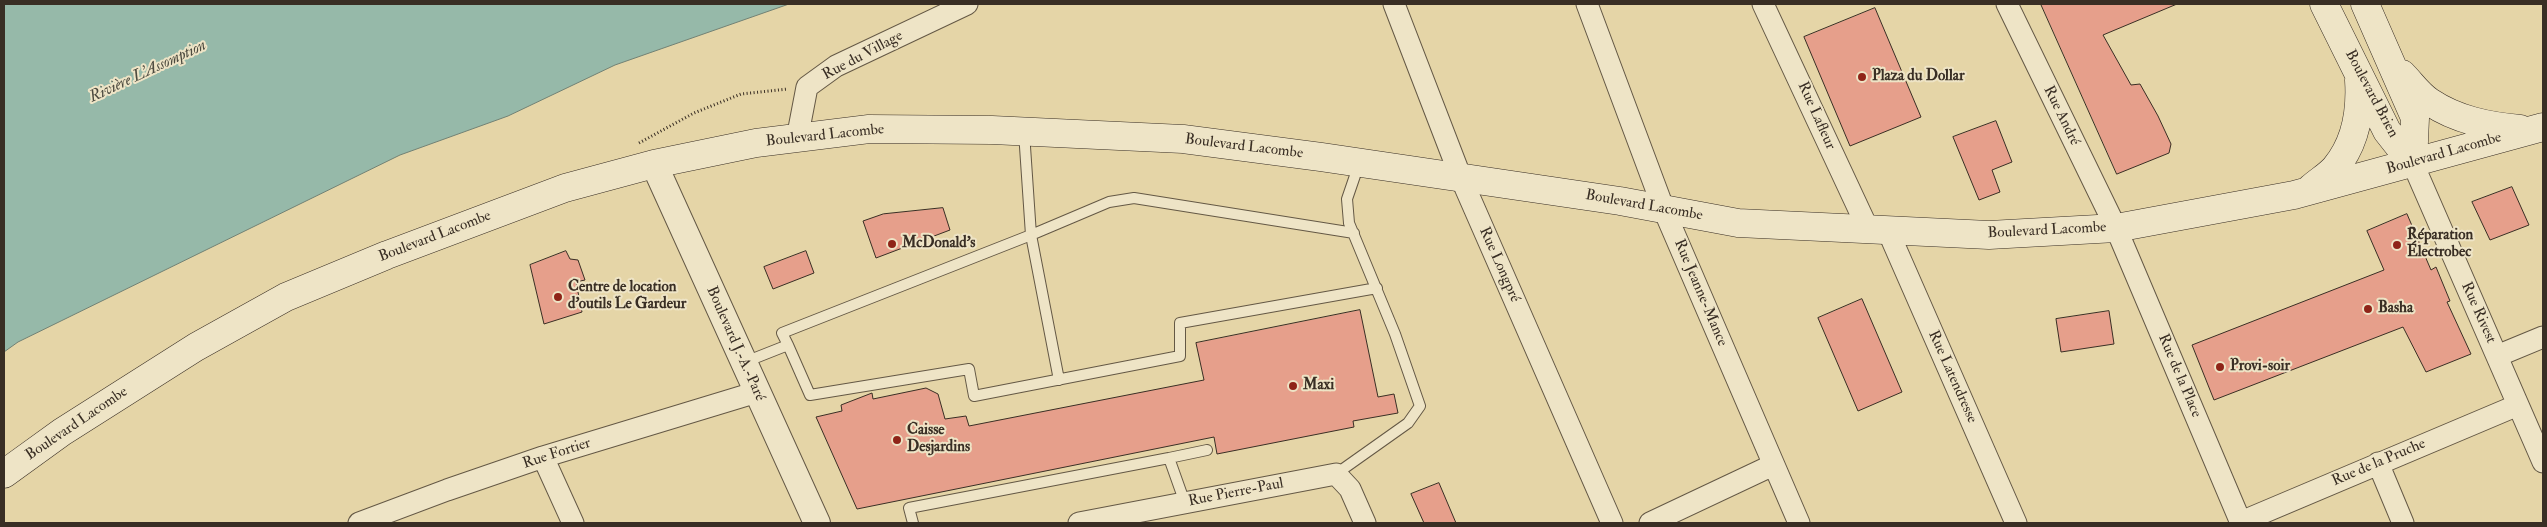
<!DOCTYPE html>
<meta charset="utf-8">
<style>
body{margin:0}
#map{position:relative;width:2547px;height:527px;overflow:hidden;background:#e5d5a7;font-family:"IM FELL Double Pica",serif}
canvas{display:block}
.frame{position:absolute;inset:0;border:5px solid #392e24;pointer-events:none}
</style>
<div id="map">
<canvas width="2547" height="527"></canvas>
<div class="frame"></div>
</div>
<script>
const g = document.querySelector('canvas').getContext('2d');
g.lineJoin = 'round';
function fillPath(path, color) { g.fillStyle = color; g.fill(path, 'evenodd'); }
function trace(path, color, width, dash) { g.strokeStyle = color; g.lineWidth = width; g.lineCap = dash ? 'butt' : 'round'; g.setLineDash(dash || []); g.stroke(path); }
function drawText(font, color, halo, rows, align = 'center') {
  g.font = font + ' "IM FELL Double Pica",serif'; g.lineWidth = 4; g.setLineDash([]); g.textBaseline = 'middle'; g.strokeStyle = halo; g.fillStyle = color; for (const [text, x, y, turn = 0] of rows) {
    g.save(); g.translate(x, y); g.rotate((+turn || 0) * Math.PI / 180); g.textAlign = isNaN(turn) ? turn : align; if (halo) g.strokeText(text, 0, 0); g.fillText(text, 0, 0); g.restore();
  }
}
const water = new Path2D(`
 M4 4H789L615 65 508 116 400 155 18 342 4 352Z`);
fillPath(water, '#96b9a9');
trace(water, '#718174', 1);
const building = new Path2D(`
 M2041 4H2177L2103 35 2131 85 2140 84 2158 116 2171 144 2169 153 2117 174Z
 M1875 8 1921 117 1850 146 1804 37Z
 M1996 121 2012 162 1992 170 2000 192 1979 200 1953 137Z
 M2512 187 2529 225 2490 240 2472 202Z
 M943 208 950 230 876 258 863 221 883 214Z
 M2407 214 2431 270 2436 267 2450 301 2447 302 2471 354 2426 372 2403 327 2214 400 2192 345 2384 270 2367 231Z
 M566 251 570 259 578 260 585 280 576 282 582 312 544 324 530 265Z
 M806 251 814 273 773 289 764 267Z
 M1862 299 1902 392 1858 411 1818 318Z
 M1360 310 1378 397 1394 394 1398 413 1353 421 1354 427 1217 454 1214 437 857 509 816 417 842 411 841 405 872 393 873 399 926 388 938 394 945 419 966 416 969 426 1204 380 1196 343Z
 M2109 311 2114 344 2061 352 2056 319Z
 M1439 483 1456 523H1424L1411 494Z`);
fillPath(building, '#e69f8b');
trace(building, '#392e24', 1);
const service = new Path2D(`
 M788 345 810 395 969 369 974 396 1180 356V323L1377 288
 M745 362 788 345 782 333 1031 235 1024 132
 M1059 380 1031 235 1109 202 1134 198 1354 233
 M1169 458 1207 450
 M1336 474 1408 423 1420 406 1395 334 1349 223 1347 199 1359 164
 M913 523 909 508 1169 458 1185 503`);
const minor = new Path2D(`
 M1394 4 1461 178 1612 523
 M1587 4 1664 210 1799 523
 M1763 4 1868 229
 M2007 4 2116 228 2241 523
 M797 139 807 87 836 66 967 4
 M2413 164 2543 462
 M1888 231 2016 523
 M2497 356 2543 337
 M543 457 573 523
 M2378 463 2403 523
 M2241 522 2518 405
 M359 523 447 490 543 457 757 392
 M1079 523 1336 474 1350 489 1365 523
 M1650 523 1773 465`);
const tertiary = new Path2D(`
 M654 164 817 523`);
const secondary = new Path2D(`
 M2324 4 2387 131 2413 164
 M2365 4 2415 118 2413 164
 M2402 74C2411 83 2419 95 2430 102 2457 120 2488 126 2520 129
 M2311 188C2319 181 2329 175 2335 168 2356 143 2361 111 2359 80
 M4 474 62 432 196 347 286 297 387 255 565 188 654 164 756 143 869 129 992 130 1183 139 1321 157 1620 201 1738 223 1989 235 2116 228 2294 195 2543 127`);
trace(service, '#645845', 12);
trace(minor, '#645845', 23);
trace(tertiary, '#645845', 28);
trace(secondary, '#392e24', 29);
trace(new Path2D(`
 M639 143 694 113 741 94 788 89`), '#392e24', 3, [1, 2.5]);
trace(service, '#eee4c6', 10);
trace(minor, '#eee4c6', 21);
trace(tertiary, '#eee4c6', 26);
trace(secondary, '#eee4c6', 28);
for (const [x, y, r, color] of [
 [1862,77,5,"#8f2418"],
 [892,244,5,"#8f2418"],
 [2397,245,5,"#8f2418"],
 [558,297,5,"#8f2418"],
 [2368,309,5,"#8f2418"],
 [2220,367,5,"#8f2418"],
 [1293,386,5,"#8f2418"],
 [897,440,5,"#8f2418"]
]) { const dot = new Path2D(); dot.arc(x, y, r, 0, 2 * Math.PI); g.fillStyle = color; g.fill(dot); trace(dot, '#eee4c6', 2); }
drawText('15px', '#392e24', '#eee4c6', [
 ["Rue du Village",863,56,-28],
 ["Boulevard Brien",2371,94,62],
 ["Rue Lafleur",1816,116,66],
 ["Rue André",2061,116,64],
 ["Boulevard Lacombe",825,136,-6],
 ["Boulevard Lacombe",1244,147,7],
 ["Boulevard Lacombe",2444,154,-16],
 ["Boulevard Lacombe",1644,206,10],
 ["Boulevard Lacombe",2047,231,-3],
 ["Boulevard Lacombe",435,237,-21],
 ["Rue Longpré",1499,265,66],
 ["Rue Jeanne-Mance",1700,293,67],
 ["Rue Rivest",2478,313,66],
 ["Boulevard J.-A.-Paré",735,344,66],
 ["Rue de la Place",2179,376,67],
 ["Rue Latendresse",1952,377,66],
 ["Boulevard Lacombe",77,424,-34],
 ["Rue Fortier",557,454,-18],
 ["Rue de la Pruche",2379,463,-23],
 ["Rue Pierre-Paul",1236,493,-11]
]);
drawText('bold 15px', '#392e24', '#eee4c6', [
 ["Plaza du Dollar",1872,77],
 ["Réparation",2407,236],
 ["Électrobec",2407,253],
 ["McDonald's",902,244],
 ["Centre de location",568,288],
 ["d'outils Le Gardeur",568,305],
 ["Basha",2378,309],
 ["Provi-soir",2230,367],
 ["Maxi",1303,386],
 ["Caisse",907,431],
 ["Desjardins",907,448]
], 'left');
drawText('italic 16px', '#4c4a3f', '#eee4c6', [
 ["Rivière L'Assomption",148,72,-25]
]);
</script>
